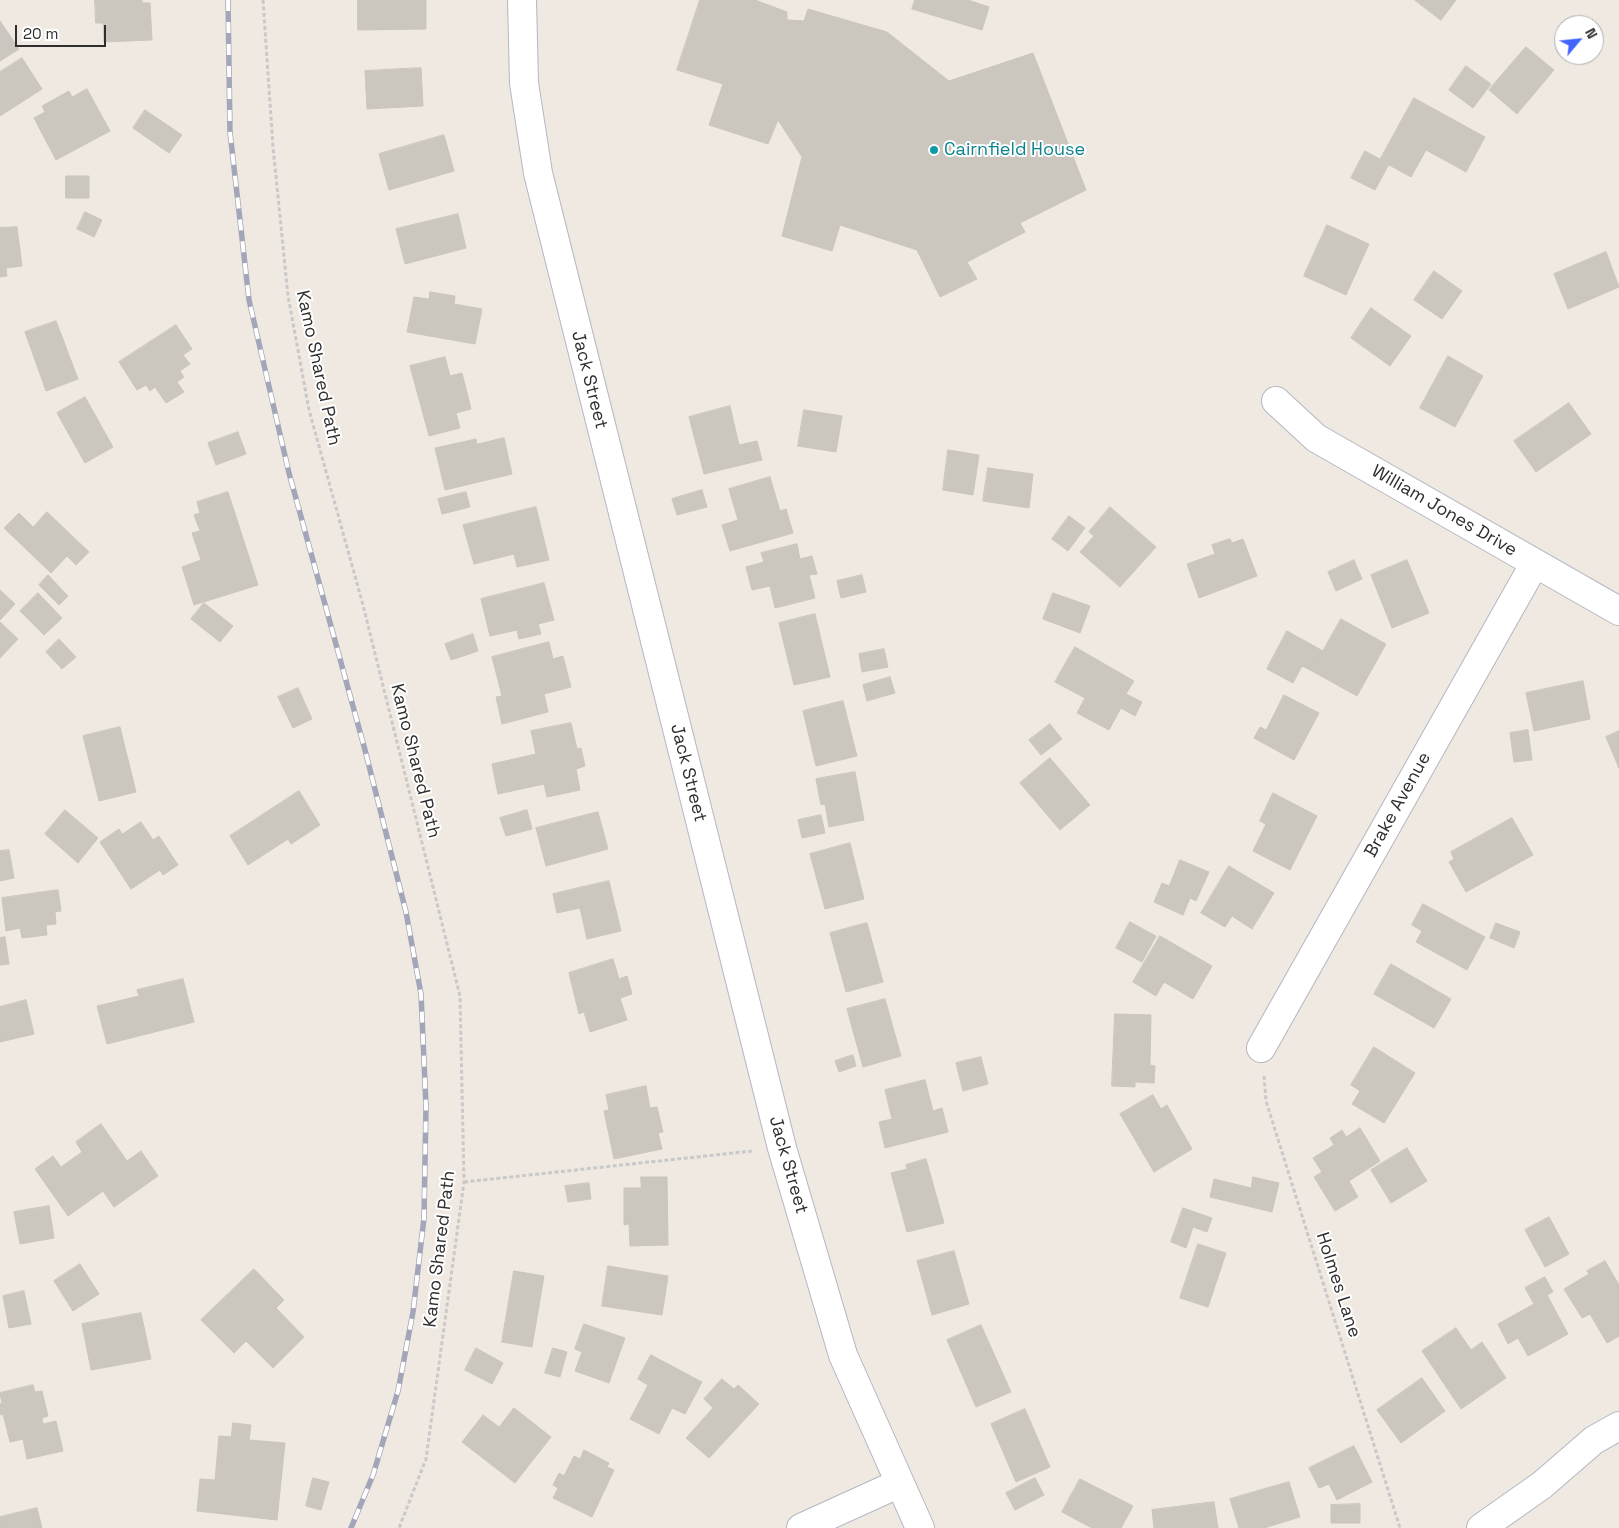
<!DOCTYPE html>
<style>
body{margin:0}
#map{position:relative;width:1619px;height:1528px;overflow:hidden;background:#efe9e1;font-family:"Space Grotesk",sans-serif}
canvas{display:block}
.north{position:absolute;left:1554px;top:15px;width:50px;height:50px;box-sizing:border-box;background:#fff;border:1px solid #ababab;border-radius:50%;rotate:62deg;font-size:14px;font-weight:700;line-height:20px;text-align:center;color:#2e2e2e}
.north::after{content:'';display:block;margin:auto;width:18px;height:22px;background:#4264fb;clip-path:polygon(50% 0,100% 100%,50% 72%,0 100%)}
.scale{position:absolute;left:15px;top:25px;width:91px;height:22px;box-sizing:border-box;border:2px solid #2e2e2e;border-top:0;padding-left:6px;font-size:15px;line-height:18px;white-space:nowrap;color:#2e2e2e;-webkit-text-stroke:4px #fff;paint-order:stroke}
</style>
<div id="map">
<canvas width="1619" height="1528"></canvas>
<div class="north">N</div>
<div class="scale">20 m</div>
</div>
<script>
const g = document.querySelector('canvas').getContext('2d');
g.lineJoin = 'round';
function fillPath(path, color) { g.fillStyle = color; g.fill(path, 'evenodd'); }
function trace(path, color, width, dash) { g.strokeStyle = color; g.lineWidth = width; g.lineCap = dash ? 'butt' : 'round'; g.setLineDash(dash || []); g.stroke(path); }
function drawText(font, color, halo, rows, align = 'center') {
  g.font = font + ' "Space Grotesk",sans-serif'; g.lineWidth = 4; g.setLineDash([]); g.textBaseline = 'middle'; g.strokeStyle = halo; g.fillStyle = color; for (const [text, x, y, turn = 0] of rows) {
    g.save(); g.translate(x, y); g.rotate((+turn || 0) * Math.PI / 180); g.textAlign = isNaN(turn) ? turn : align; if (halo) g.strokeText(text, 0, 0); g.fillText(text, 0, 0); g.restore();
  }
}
const building = new Path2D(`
 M95 0H142V3H150L152 40 104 42 103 23H96Z
 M358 0H426V29L358 30Z
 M700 0H755L787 12V20L804 21 808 9 887 32 949 81 1033 53 1086 190 1020 223 1025 232 967 262 977 279 940 297 917 250 840 225 832 251 782 236 802 157 778 120 768 144 709 125 723 84 677 70Z
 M915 0H968L989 7 982 30 912 9Z
 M1415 0H1456L1441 20Z
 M0 21 19 49 0 61Z
 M1526 47 1554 70 1517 114 1489 90Z
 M22 58 42 89 0 116V72Z
 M1466 66 1491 84 1473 108 1449 90Z
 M421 68 423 106 367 109 365 71Z
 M87 89 110 131 56 160 34 118 45 112 42 106 69 91 72 97Z
 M1414 98 1485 137 1466 172 1426 150 1411 177 1380 160Z
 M145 110 182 135 169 153 133 128Z
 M444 135 454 171 389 190 379 154Z
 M1365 151 1389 164 1375 190 1351 178Z
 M66 176H89V198H66Z
 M85 212 102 220 94 237 77 229Z
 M458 214 466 248 405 264 396 229Z
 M1327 225 1369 244 1346 295 1304 276Z
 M17 227 22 266 6 268 7 276 0 277V228Z
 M1606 252 1619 287 1568 309 1554 274Z
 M1434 271 1462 291 1442 319 1414 300Z
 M430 292 455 296 454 304 482 309 475 344 407 332 414 297 429 299Z
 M1371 308 1411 336 1390 366 1351 338Z
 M56 321 78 379 46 391 25 332Z
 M176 325 192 349 183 355 190 364 180 371 184 377 177 382 184 392 166 403 155 387 150 391 146 385 137 390 119 362Z
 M1448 356 1483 376 1455 427 1420 408Z
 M445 357 450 376 462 373 471 409 456 413 460 428 429 436 410 366Z
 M85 397 113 447 85 463 57 413Z
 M1569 403 1591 434 1536 472 1514 441Z
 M730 406 739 445 757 441 762 460 704 474 689 417Z
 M804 410 842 416 836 452 798 446Z
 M238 432 246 454 216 465 208 443Z
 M504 438 512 474 445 490 435 448 476 439 477 444Z
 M948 450 979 455 973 495 943 490Z
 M988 468 1033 474 1029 508 983 501Z
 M770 477 780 511 786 509 793 533 730 551 722 525 738 520 729 489Z
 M702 490 707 507 677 515 672 499Z
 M228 492 258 585 194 605 182 567 201 560 192 533 200 531 194 515 200 513 197 502Z
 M466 492 470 507 442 514 438 499Z
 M536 507 549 560 517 567 514 554 474 564 463 525Z
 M1110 507 1156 547 1120 587 1080 552 1094 536 1089 532Z
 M47 512 89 552 76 565 67 556 51 573 4 528 19 513 33 527Z
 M1069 516 1085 528 1068 551 1052 539Z
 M1230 539 1232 543 1243 539 1257 576 1199 598 1187 564 1215 554 1212 545Z
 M797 544 800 559 812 556 817 574 809 575 815 598 775 608 770 586 752 590 746 567 764 562 761 553Z
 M1354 560 1362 579 1336 591 1328 572Z
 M1407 560 1429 613 1392 628 1371 575Z
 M48 575 68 596 59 605 39 585Z
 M862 575 866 592 841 598 837 581Z
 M544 583 554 620 538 624 541 634 519 639 517 630 490 636 481 599Z
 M0 590 15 604 0 620Z
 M38 593 62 618 44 635 20 611Z
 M1053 593 1090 606 1080 633 1043 619Z
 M204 603 233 626 220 642 191 619Z
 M815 614 830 677 794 685 779 623Z
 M1341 619 1386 644 1357 696 1312 671Z
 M0 622 18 639 0 658Z
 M1287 631 1323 651 1312 671 1302 666 1293 683 1267 669Z
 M473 634 478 651 451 660 445 644Z
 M59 639 76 657 62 669 46 652Z
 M549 642 553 659 563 656 571 687 544 694 548 712 502 724 496 697 502 696 492 657Z
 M1075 647 1134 681 1126 694 1142 702 1135 716 1121 708 1109 730 1077 713 1085 698 1055 682Z
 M884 649 888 667 862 672 859 654Z
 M890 677 895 693 867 701 863 685Z
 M1583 681 1590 719 1534 731 1526 693Z
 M298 688 312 719 293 728 278 697Z
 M1284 695 1319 713 1294 760 1254 738 1260 727 1266 730Z
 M843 701 857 756 816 766 803 711Z
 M571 723 577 749 581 748 585 766 576 769 580 790 547 797 544 784 498 794 492 764 536 754 531 731Z
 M1050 724 1062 739 1041 755 1029 740Z
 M120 727 136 792 99 801 83 736Z
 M1528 730 1532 760 1514 762 1510 733Z
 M1619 731V768L1606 737Z
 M1050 758 1090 805 1060 830 1020 783Z
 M855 772 864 820 829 827 825 804 821 805 816 779Z
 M299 791 320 825 291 844 288 839 248 865 230 836Z
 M1273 793 1317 816 1290 870 1253 851 1266 824 1260 821Z
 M65 810 98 838 78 863 45 834Z
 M527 810 532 829 506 836 500 818Z
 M598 812 608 849 546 866 536 828Z
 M821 815 825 833 802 838 798 820Z
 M1512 818 1533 855 1466 892 1449 862 1454 859 1451 852Z
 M141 822 153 840 159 836 178 865 163 875 160 870 131 889 100 842 119 829 122 834Z
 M850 843 864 899 825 909 810 854Z
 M9 850 14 878 0 881V851Z
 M1180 860 1209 872 1196 901 1190 898 1183 915 1154 902 1162 883 1169 886Z
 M1229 866 1274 893 1252 929 1232 916 1225 927 1201 913Z
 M609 881 621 931 587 939 580 908 557 913 553 894Z
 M58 890 61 911 55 912 56 924 46 925 47 935 22 938 20 928 6 931 2 898Z
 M1423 904 1485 937 1467 970 1416 942 1422 931 1412 925Z
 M1130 922 1156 936 1142 962 1116 948Z
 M867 923 883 982 846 992 830 933Z
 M1496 923 1520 932 1514 948 1490 938Z
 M1160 936 1212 966 1193 999 1164 982 1156 996 1133 982Z
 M5 937 9 964 0 965V938Z
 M613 959 619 979 627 976 632 994 620 998 627 1020 590 1032 584 1012 579 1014 569 973Z
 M1391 964 1451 999 1434 1028 1374 994Z
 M183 979 194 1022 107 1044 97 1006 139 996 137 990Z
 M885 999 901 1056 863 1067 847 1009Z
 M26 1000 34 1034 0 1042V1007Z
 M1115 1014 1151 1015 1150 1065 1155 1066 1154 1083 1135 1082V1087L1112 1086Z
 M1374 1047 1415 1073 1384 1123 1352 1104 1360 1091 1351 1085Z
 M853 1055 856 1066 839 1072 835 1061Z
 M981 1057 988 1084 963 1091 956 1063Z
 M925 1080 933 1111 942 1108 948 1132 885 1148 879 1122 892 1119 885 1090Z
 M646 1086 650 1108 657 1107 663 1132 658 1133 662 1149 614 1159 604 1111 609 1110 606 1095Z
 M1153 1095 1161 1109 1167 1105 1192 1149 1154 1172 1120 1114Z
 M101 1124 127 1161 141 1151 158 1176 114 1207 103 1191 68 1216 35 1169 53 1156 61 1167 82 1152 76 1142Z
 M1360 1128 1380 1161 1349 1181 1358 1197 1335 1211 1314 1177 1322 1172 1313 1158 1334 1145 1330 1138 1342 1130 1346 1137Z
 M1407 1148 1427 1181 1391 1203 1371 1170Z
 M926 1159 944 1223 907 1232 891 1173 907 1169 906 1165Z
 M641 1177H667L668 1245 630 1246 629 1224 624 1225V1188H641Z
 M1253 1177 1279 1183 1272 1212 1210 1197 1214 1179 1251 1188Z
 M589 1183 591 1199 568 1202 565 1186Z
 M49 1206 54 1238 20 1244 14 1212Z
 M1183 1208 1212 1218 1207 1232 1193 1227 1186 1248 1171 1242Z
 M1549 1217 1569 1254 1545 1267 1525 1230Z
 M1198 1244 1226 1253 1208 1307 1180 1298Z
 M954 1251 969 1304 932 1315 917 1261Z
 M1605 1261 1619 1285V1336L1607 1343 1590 1314 1582 1318 1564 1289 1589 1274 1587 1271Z
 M80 1264 99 1294 73 1311 54 1281Z
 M608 1266 668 1276 662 1315 602 1306Z
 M254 1269 284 1300 276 1308 304 1337 273 1368 246 1341 234 1353 201 1320Z
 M514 1271 544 1276 532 1347 502 1342Z
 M1545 1277 1553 1292 1547 1295 1568 1334 1528 1356 1518 1338 1508 1344 1498 1324 1534 1304 1525 1288Z
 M24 1291 31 1324 9 1328 3 1296Z
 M141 1313 151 1359 91 1370 82 1324Z
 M584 1324 625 1338 609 1383 575 1371 582 1352 575 1349Z
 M981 1325 1011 1392 976 1407 947 1340Z
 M1456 1328 1471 1350 1482 1342 1506 1378 1461 1409 1422 1351Z
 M476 1348 503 1363 492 1384 465 1370Z
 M553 1348 567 1352 560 1377 545 1373Z
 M651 1355 702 1382 685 1414 672 1408 659 1434 630 1419 648 1385 638 1379Z
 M1422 1378 1445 1411 1401 1443 1377 1410Z
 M722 1379 734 1389 738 1385 759 1404 709 1458 686 1438 713 1408 704 1399Z
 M33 1385 35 1392 42 1391 48 1416 42 1418 43 1424 56 1421 63 1451 27 1459 23 1439 10 1442 3 1414 0 1415V1404L2 1403 0 1393Z
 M514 1408 551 1437 515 1483 462 1442 483 1415 499 1427Z
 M1025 1409 1050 1467 1016 1482 991 1424Z
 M233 1423 251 1425 249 1440 285 1443 277 1520 197 1511 200 1479 215 1480 219 1436 231 1437Z
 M1354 1446 1372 1482 1337 1500 1329 1484 1319 1488 1309 1468Z
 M584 1450 609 1463 607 1467 614 1470 592 1517 553 1498 558 1488 553 1485 559 1473 564 1476 574 1456 580 1459Z
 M313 1478 329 1482 321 1510 306 1506Z
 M1035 1478 1044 1495 1015 1510 1006 1493Z
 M1080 1479 1133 1506 1121 1528H1092L1062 1512Z
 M1289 1482 1300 1517 1264 1528H1239L1230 1499Z
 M1214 1502 1218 1528H1154L1152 1510Z
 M1360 1504V1523H1331V1505Z
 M37 1508 42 1528H0V1517Z`);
fillPath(building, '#cbc7bf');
trace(building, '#cbc5ba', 1);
const street = new Path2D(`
 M522 0 524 83 538 173 782 1148 843 1355 920 1528
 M1276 401 1316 438 1619 611
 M1261 1048 1535 563
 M801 1528 900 1483
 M1481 1528 1542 1485 1594 1440 1619 1426`);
trace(street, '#b4b7c1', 30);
trace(new Path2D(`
 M263 0 273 147 288 296 309 410 363 605 460 996 464 1182 426 1459 399 1528
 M1264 1076 1266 1101 1400 1528
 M464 1182 752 1151`), '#c9c9c9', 3, [4, 2.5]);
trace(street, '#fff', 28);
const rail = new Path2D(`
 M228 0 230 132 249 300 289 473 365 750 406 912 421 994 426 1106 424 1218 413 1312 398 1391 373 1475 351 1528`);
trace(rail, '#a3a6b8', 5.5);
trace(rail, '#fff', 4, [11]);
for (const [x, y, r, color] of [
 [934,150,5,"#0f9aa8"]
]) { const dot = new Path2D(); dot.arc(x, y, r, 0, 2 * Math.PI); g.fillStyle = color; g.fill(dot); trace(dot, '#fff', 2); }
drawText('18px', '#0d838f', '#fff', [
 ["Cairnfield House",944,150]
], 'left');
drawText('18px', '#2e2e2e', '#fff', [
 ["Kamo Shared Path",318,368,78],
 ["Jack Street",589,380,76],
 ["William Jones Drive",1444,511,30],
 ["Kamo Shared Path",415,761,76],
 ["Jack Street",688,773,76],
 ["Brake Avenue",1398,805,-61],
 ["Jack Street",788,1165,74],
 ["Kamo Shared Path",440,1249,-83],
 ["Holmes Lane",1338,1285,72]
]);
</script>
